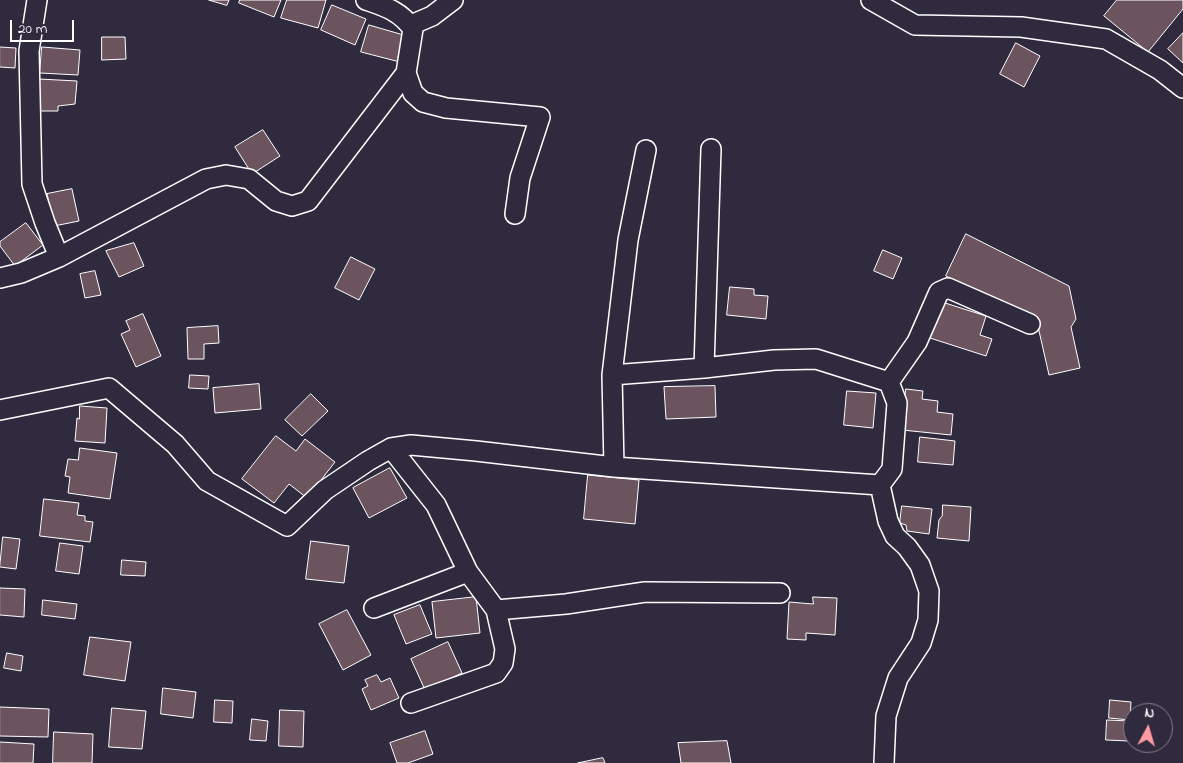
<!DOCTYPE html>
<style>
body{margin:0}
#map{position:relative;width:1183px;height:763px;overflow:hidden;background:#2f2a3d;font-family:"Indie Flower",sans-serif}
canvas{display:block}
.north{position:absolute;left:1123px;top:703px;width:50px;height:50px;box-sizing:border-box;background:#2f2a3d;border:1px solid #827f8b;border-radius:50%;rotate:6deg;font-size:14px;font-weight:700;line-height:20px;text-align:center;color:#fff}
.north::after{content:'';display:block;margin:auto;width:18px;height:22px;background:#ff9aa2;clip-path:polygon(50% 0,100% 100%,50% 72%,0 100%)}
.scale{position:absolute;left:10px;top:20px;width:64px;height:22px;box-sizing:border-box;border:2px solid #fff;border-top:0;padding-left:6px;font-size:15px;line-height:18px;white-space:nowrap;color:#fff;-webkit-text-stroke:4px #2f2a3d;paint-order:stroke}
</style>
<div id="map">
<canvas width="1183" height="763"></canvas>
<div class="north">N</div>
<div class="scale">20 m</div>
</div>
<script>
const g = document.querySelector('canvas').getContext('2d');
g.lineJoin = 'round';
function fillPath(path, color) { g.fillStyle = color; g.fill(path, 'evenodd'); }
function trace(path, color, width, dash) { g.strokeStyle = color; g.lineWidth = width; g.lineCap = dash ? 'butt' : 'round'; g.setLineDash(dash || []); g.stroke(path); }
const building = new Path2D(`
 M209 0H229L227 5Z
 M240 0H281L274 17 239 3Z
 M287 0H326L318 28 281 18Z
 M1117 0H1183V9L1148 52 1104 16Z
 M332 5 366 19 355 45 321 30Z
 M369 25 407 36 400 62 361 52Z
 M1183 33V63L1168 49Z
 M102 37H125L126 59 102 60Z
 M1016 43 1040 56 1024 87 1000 74Z
 M0 47 16 48 15 68 0 67Z
 M42 47 80 50 78 75 40 73Z
 M39 79 77 81 75 104 58 106V111H38Z
 M263 130 280 156 252 174 235 147Z
 M72 189 79 221 54 226 47 194Z
 M26 223 43 245 15 266 0 246V242Z
 M966 234 1069 286 1076 319 1071 327 1080 368 1049 375 1037 322 946 276Z
 M134 243 144 266 119 277 106 251Z
 M883 250 902 258 893 279 874 271Z
 M351 257 375 269 359 300 335 288Z
 M95 271 101 295 85 298 80 274Z
 M730 287 754 289V295L768 296 766 319 727 315Z
 M942 302 986 316 980 335 992 339 986 356 930 338Z
 M143 314 161 356 136 367 121 334 130 330 126 321Z
 M218 326 219 343 204 344V359H188L187 328Z
 M190 375 209 376 208 389 189 388Z
 M259 384 261 409 215 413 213 388Z
 M715 386 716 417 666 419 664 387Z
 M906 389 923 391 922 399 938 401 937 412 953 414 951 435 902 430Z
 M847 391 876 393 873 428 844 425Z
 M311 394 328 411 302 436 285 420Z
 M80 406 107 408 105 443 75 441 77 418 79 419Z
 M276 436 296 451 305 439 335 462 307 498 289 484 274 503 242 479Z
 M920 437 955 441 953 465 918 462Z
 M80 448 117 453 110 499 68 493 70 477 65 476 68 459 78 460Z
 M390 468 407 498 369 518 353 488Z
 M588 475 639 480 635 524 584 519Z
 M44 499 79 503 77 515 85 516V521L93 522 90 542 40 536Z
 M943 505 971 507 969 541 937 538 939 520 942 516Z
 M902 506 932 509 929 534 907 531 906 525 900 523Z
 M3 537 20 539 16 569 0 567Z
 M311 541 349 546 344 583 306 579Z
 M60 543 83 546 79 574 56 571Z
 M122 560 146 562 145 576 121 575Z
 M0 588 25 589 24 617 0 615Z
 M476 597 480 633 436 638 432 602Z
 M813 597 837 598 835 635 806 633V640L787 639 789 602 813 604Z
 M43 600 77 604 75 619 42 615Z
 M420 605 432 634 406 644 394 615Z
 M347 610 371 655 343 670 319 624Z
 M90 637 131 642 125 681 84 675Z
 M448 642 462 673 425 690 411 659Z
 M7 653 23 656 21 671 4 668Z
 M377 675 381 682 390 678 399 698 371 710 362 689 368 686 365 680Z
 M163 688 196 692 193 718 161 714Z
 M215 700 233 701 232 723 214 722Z
 M1110 700 1131 702 1130 720 1109 718Z
 M0 707 49 709 48 737 0 736Z
 M112 708 146 711 142 749 109 747Z
 M280 710 304 711 303 747 279 746Z
 M252 719 268 721 266 741 250 740Z
 M1107 720 1130 721 1129 741 1106 740Z
 M425 731 433 754 408 763H397L390 743Z
 M54 732 93 734 92 763H53Z
 M727 741 731 763H681L678 743Z
 M0 742 34 744 33 763H0Z
 M603 758 605 763H578Z`);
fillPath(building, '#6c545f');
trace(building, '#fff', 1);
const minor = new Path2D(`
 M37 0 29 51 32 184 45 223 59 257
 M366 0C386 7 400 11 413 29L406 73 413 93 423 102 446 108 540 117 520 178 515 214
 M871 0 915 25 1021 27 1106 39 1160 70 1183 88
 M411 25 432 16 453 0
 M0 278 21 273 59 257 206 179 226 175 249 179 276 201 292 206 308 201 406 73
 M704 368 711 149
 M612 375 704 368 774 360 816 359 889 382 897 403 892 469 880 485 888 521 895 536 907 547 920 565 929 591 928 620 921 643 898 678 886 716 884 763
 M889 382 917 342 939 292 948 288 1030 324
 M0 410 109 388 175 444 207 481 287 526 325 490 368 461 391 448 411 445 476 451 614 467 880 485
 M391 448 436 505 468 572 496 610 505 649 503 663 496 673 411 703
 M614 467 612 375 628 240 646 150
 M374 608 468 572
 M496 610 566 604 645 592 780 593`);
trace(minor, '#fff', 22);
trace(minor, '#2f2a3d', 19);
</script>
